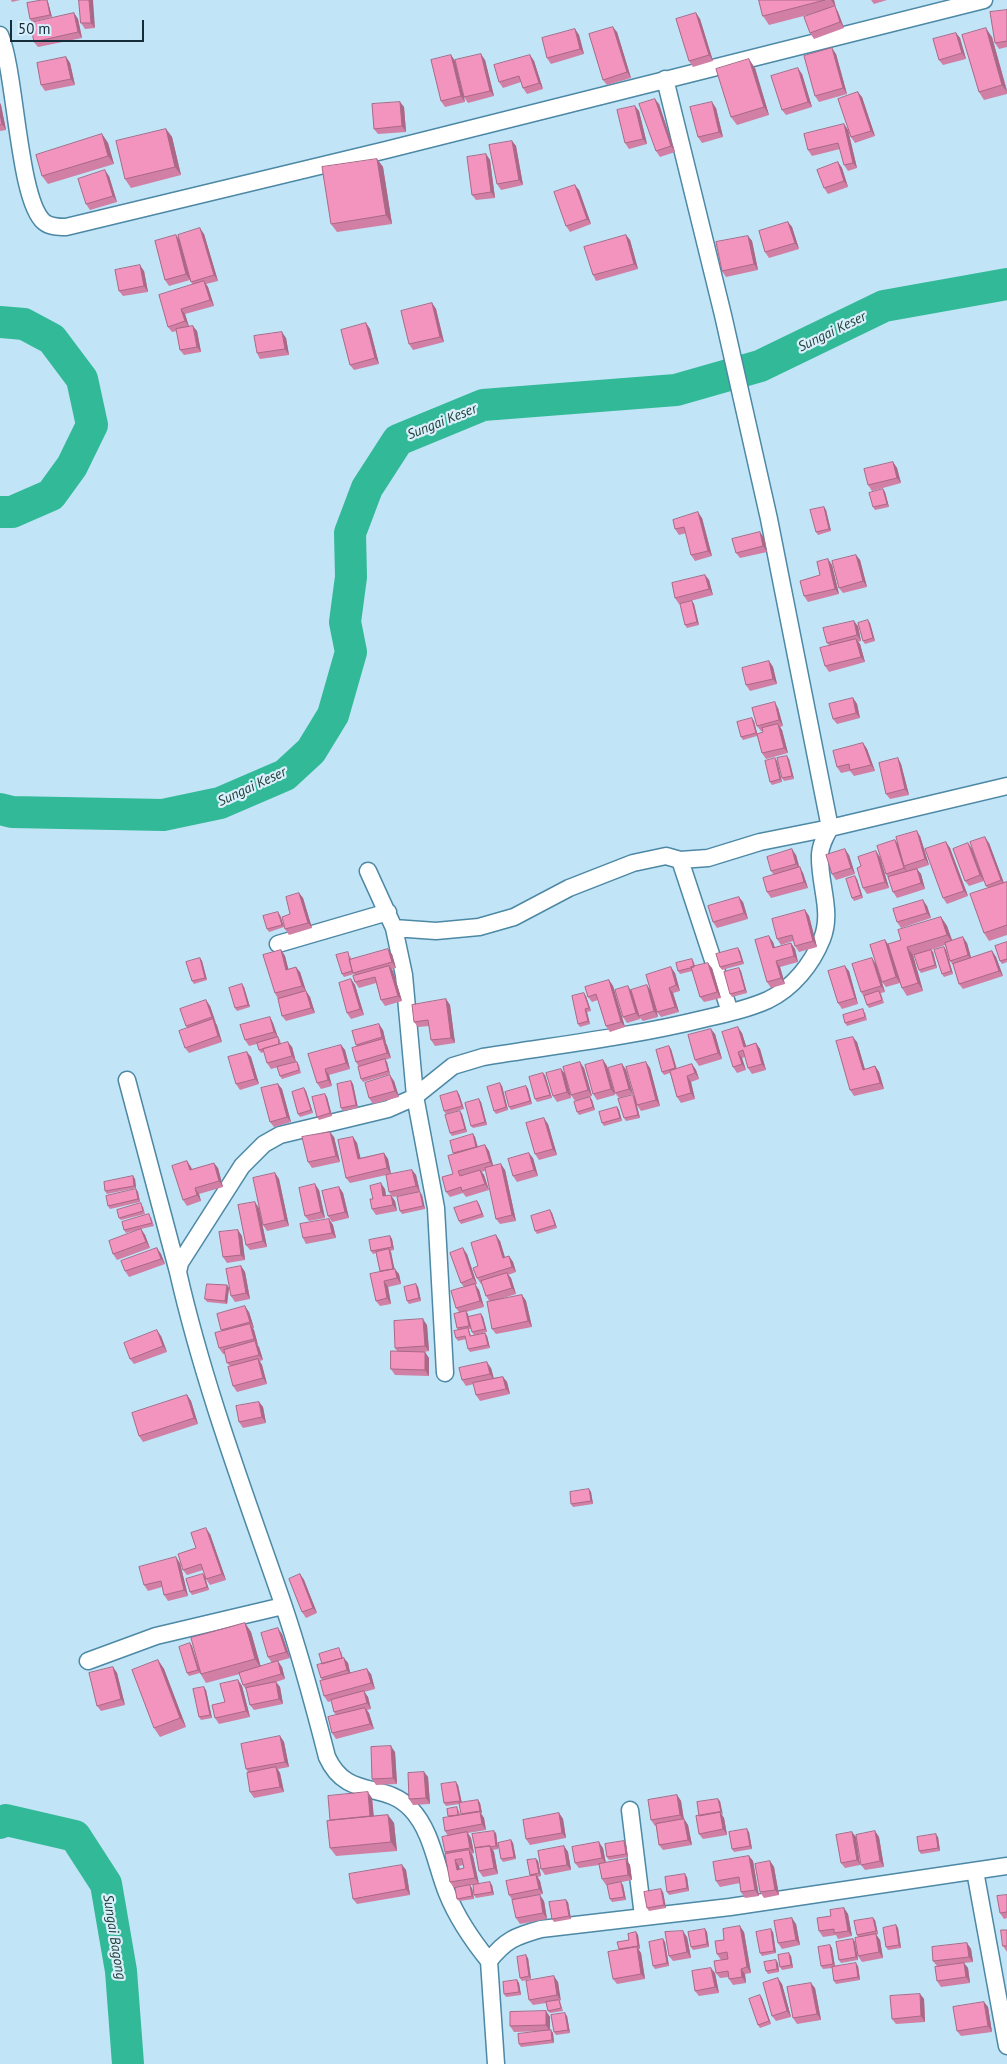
<!DOCTYPE html>
<style>
body{margin:0}
#map{position:relative;width:1007px;height:2064px;overflow:hidden;background:#c1e4f7;font-family:"PT Sans",sans-serif}
canvas{display:block}
.scale{position:absolute;left:10px;top:20px;width:134px;height:22px;box-sizing:border-box;border:2px solid #142d39;border-top:0;padding-left:6px;font-size:15px;line-height:18px;white-space:nowrap;color:#142d39;-webkit-text-stroke:4px #d8effc;paint-order:stroke}
</style>
<div id="map">
<canvas width="1007" height="2064"></canvas>
<div class="scale">50 m</div>
</div>
<script>
const g = document.querySelector('canvas').getContext('2d');
g.lineJoin = 'round';
function trace(path, color, width, dash) { g.strokeStyle = color; g.lineWidth = width; g.lineCap = dash ? 'butt' : 'round'; g.setLineDash(dash || []); g.stroke(path); }
function fillPath(path, color) { g.fillStyle = color; g.fill(path, 'evenodd'); }
function drawText(font, color, halo, rows, align = 'center') {
  g.font = font + ' "PT Sans",sans-serif'; g.lineWidth = 4.5; g.setLineDash([]); g.textBaseline = 'middle'; g.strokeStyle = halo; g.fillStyle = color; for (const [text, x, y, turn = 0] of rows) {
    g.save(); g.translate(x, y); g.rotate((+turn || 0) * Math.PI / 180); g.textAlign = isNaN(turn) ? turn : align; if (halo) g.strokeText(text, 0, 0); g.fillText(text, 0, 0); g.restore();
  }
}
trace(new Path2D(`
 M0 322 24 324 52 339 82 379 92 425 72 466 51 495 12 512H0
 M0 809 12 812 163 815 220 803 285 775 311 751 333 715 351 652 345 622 351 577 350 533 367 488 398 440 483 405 676 390 760 366 884 306 1007 284
 M0 1823 6 1820 75 1836 106 1884 121 1971 128 2064`), '#32b997', 32);
const minor = new Path2D(`
 M0 35C16 72 18 200 44 222 50 227 59 227 66 227L386 150 984 0
 M680 860 730 1012
 M368 871 394 928 404 975 415 1096 436 1208 445 1373
 M394 928 436 931 479 927 514 917 569 888 633 863 666 856 680 860 708 858 760 842 830 828 769 519 723 315 665 79
 M278 944 388 912
 M127 1080 178 1272
 M88 1661 156 1636 283 1606
 M630 1810 643 1916
 M975 1871 1007 2046
 M489 1961C472 1940 457 1918 447 1893 436 1866 432 1831 411 1809 384 1780 347 1801 327 1757 314 1706 300 1654 283 1604 245 1494 204 1386 178 1272L180 1263 242 1166 264 1144 280 1135 388 1109 413 1098 453 1066 483 1057C557 1045 630 1037 703 1019 725 1014 748 1009 768 1000 793 988 812 964 822 939 833 912 819 884 820 856 820 846 825 837 830 828L1007 786
 M496 2064 489 1961C505 1940 516 1936 541 1929L730 1907 1007 1866`);
trace(minor, '#4d88a5', 19);
trace(minor, '#fff', 16);
fillPath(new Path2D(`
 M11 0H20L12 2Z
 M79 0 95 28 85 29 81 23Z
 M759 0H834L835 7 838 12 844 28 814 39 810 33 819 12 769 25 763 16Z
 M871 0H887L874 4Z
 M48 2 52 17 32 22 30 19Z
 M1007 10V47L999 49 995 43Z
 M74 13 78 19 82 38 38 47 34 42Z
 M696 13 700 19 713 61 693 67 689 61Z
 M575 29 579 35 584 54 551 64 547 58Z
 M617 32 631 78 607 85 603 80Z
 M956 33 960 38 966 59 943 65 939 60Z
 M992 37 1007 90V94L984 100 979 92Z
 M836 54 847 94 819 102 815 96Z
 M451 55 455 61 462 91 485 60 494 96 468 103 464 97 465 102 445 107 441 101Z
 M530 55 534 61 543 89 527 94 523 88 521 82 503 88 499 82Z
 M66 57 70 63 75 85 45 91 41 85Z
 M755 68 769 115 737 125 731 117Z
 M802 74 812 107 786 115 782 110Z
 M862 97 875 136 855 143 851 137 848 130 857 168 848 171 844 165 840 149 812 156 808 150 844 124 848 130Z
 M400 102 404 107 406 132 378 134 374 129Z
 M0 103 1 105 6 130 0 131Z
 M659 104 675 152 660 157 656 151Z
 M635 106 639 111 647 144 629 149 625 143Z
 M716 108 723 137 702 143 698 137Z
 M166 129 172 137 181 175 131 188 125 179Z
 M102 134 108 143 114 164 48 184 42 176Z
 M512 141 516 146 523 185 501 190 497 184Z
 M486 154 490 160 495 198 476 200 472 195Z
 M377 159 383 167 392 224 337 232 331 224Z
 M838 162 842 168 848 187 828 194 824 188Z
 M109 176 117 202 90 210 86 204Z
 M579 190 591 224 570 232 566 226Z
 M788 222 792 227 799 249 769 258 765 252Z
 M204 234 218 281 206 284 208 287 214 306 185 314 189 326 197 331 201 352 184 355 180 350 177 331 172 332 168 327 193 285 190 280 169 286 165 280 176 235 179 239Z
 M626 235 630 240 638 269 596 281 593 275Z
 M748 236 752 241 758 270 726 277 722 271Z
 M144 271 148 292 123 296 119 291Z
 M432 303 436 309 444 342 413 350 409 344Z
 M366 323 370 329 379 364 354 370 350 365Z
 M286 338 289 355 260 359 257 353Z
 M893 462 897 468 901 483 872 491 868 485Z
 M883 489 885 492 889 507 875 510 873 507Z
 M824 507 826 510 831 531 818 535 816 532Z
 M702 518 712 556 695 561 691 555 686 533 679 535 675 529Z
 M764 538 767 552 740 558 736 553Z
 M856 555 860 560 867 587 843 593 839 588Z
 M828 559 832 565 839 594 808 602 804 596 820 575Z
 M705 575 709 580 713 595 679 604 675 598Z
 M692 601 694 604 699 625 687 628 685 625Z
 M870 623 875 641 865 644 863 641Z
 M858 626 861 641 858 642 860 644 865 662 829 672 825 666 829 645 827 643Z
 M769 661 773 667 777 684 750 691 746 685Z
 M853 698 857 704 860 718 837 724 833 719Z
 M778 708 783 726 780 727 782 730 788 753 766 759 762 753 757 736 743 740 741 737 754 721 757 734 763 732V731H761L757 726Z
 M863 743 867 749 875 771 854 776 850 771 841 773 837 767Z
 M898 758 901 764 909 795 890 799 886 794Z
 M789 759 794 779 784 781 782 778Z
 M777 761 782 782 772 785 770 782Z
 M920 836 929 865 917 869 921 874 925 889 897 898 893 892 888 877 886 874 895 840 898 844Z
 M946 842 950 848 968 896 947 904 943 898Z
 M968 843 972 849 984 881 969 886 965 881Z
 M989 843 1004 883 1007 882V935L989 941 984 933 988 888 986 886Z
 M796 855 799 868 803 873 808 888 771 898 767 892 774 875 771 871Z
 M849 855 855 874 836 880 832 874Z
 M880 857 889 888 867 894 863 888 861 866Z
 M857 879 863 898 854 901 852 898Z
 M299 893 303 898 312 928 289 935 285 929Z
 M743 902 748 919 717 928 713 922Z
 M927 906 931 918 901 928 897 922Z
 M805 910 809 916 817 947 799 952 795 946 793 941 781 945 777 939Z
 M280 915 284 927 269 932 267 929Z
 M941 917 947 926 952 940 967 943 971 958 992 951 996 957 1003 976 963 989 959 984 953 965 950 961 945 945 931 950 933 952 937 968 921 973 919 970 914 955H913L923 991 907 996 902 988 900 983 886 987 882 982 885 940 889 945 901 940Z
 M773 942 775 948 791 943 795 949 798 962 780 967 785 984 771 988 767 982Z
 M1007 942V962L1002 964 1000 961Z
 M944 947 946 950 953 974 944 977 942 974Z
 M738 948 740 951 744 964 722 970 720 967Z
 M281 950 285 956 288 969 300 972 306 991 310 997 315 1013 286 1021 282 1016 278 999 275 993Z
 M392 954 396 968 392 969 393 971 402 1001 385 1006 381 1000 376 983 359 988 355 982V976L354 974 344 977 342 974 350 955 351 959Z
 M200 958 202 961 207 980 194 984 192 981Z
 M692 959 694 962 695 966 712 968 721 998 704 1002 700 997 692 971 680 974 678 971Z
 M876 964 885 992 881 993 884 1003 869 1008 867 1005 864 997 861 992Z
 M739 968 741 971 747 993 732 997 730 994Z
 M849 971 858 1004 842 1009 838 1003Z
 M675 973 680 991 673 993 679 1012 661 1017 657 1012 658 1017 643 1021 639 1017 640 1019 627 1023 623 1017 631 991 650 990Z
 M351 979 355 985 364 1015 351 1019 347 1013Z
 M609 980 613 986 625 1027 610 1032 606 1026 598 1000 592 1002 588 997Z
 M244 987 250 1007 237 1011 235 1008Z
 M586 996 591 1011 587 1012 590 1024 580 1027 578 1024Z
 M446 999 450 1005 455 1043 435 1046 431 1040 429 1026 418 1027 414 1022Z
 M206 1000 210 1006 222 1042 189 1053 185 1048 187 1028 186 1026Z
 M865 1012 867 1020 847 1026 845 1023Z
 M270 1017 273 1023 278 1037 280 1040 281 1044 292 1047 296 1062 271 1069 267 1063 264 1052 261 1053 259 1050 257 1044 249 1046 245 1040Z
 M383 1030 386 1043 391 1058 385 1060 387 1062 390 1074 363 1082 361 1079 359 1067 356 1062 357 1046 356 1045Z
 M742 1033 746 1046 756 1043 760 1049 766 1070 752 1074 748 1068 745 1057 742 1058 746 1070 737 1073 733 1067Z
 M715 1034 722 1059 699 1066 695 1060Z
 M857 1042 865 1070 875 1066 879 1072 884 1089 854 1096 850 1090Z
 M341 1045 345 1050 350 1069 329 1075 332 1086 321 1089 317 1083Z
 M671 1049 677 1069 692 1064 696 1070 699 1079 691 1082 695 1099 681 1103 677 1097 670 1073 664 1075 662 1072Z
 M247 1052 251 1057 259 1084 240 1090 236 1084Z
 M603 1060 607 1066 615 1095 597 1100 593 1094Z
 M297 1062 299 1065 301 1073 282 1079 280 1076Z
 M622 1064 626 1070 633 1094 619 1098 615 1093Z
 M584 1068 592 1096 575 1101 571 1095Z
 M650 1068 660 1106 641 1111 637 1105Z
 M561 1069 565 1074 571 1098 557 1102 553 1096Z
 M545 1075 552 1098 537 1102 535 1099Z
 M351 1081 353 1084 358 1108 343 1111 341 1108Z
 M394 1081 399 1097 373 1104 369 1098Z
 M278 1084 282 1089 291 1122 274 1127 270 1122Z
 M502 1086 508 1110 496 1114 494 1111Z
 M526 1086 528 1089 532 1104 511 1110 509 1107Z
 M306 1091 313 1113 300 1117 298 1114Z
 M459 1094 464 1109 446 1114 444 1111Z
 M327 1097 332 1116 319 1120 317 1117Z
 M590 1097 592 1100 595 1110 579 1115 577 1112Z
 M635 1098 640 1118 626 1121 624 1118Z
 M481 1102 487 1125 473 1128 471 1126Z
 M617 1107 619 1110 622 1121 604 1126 602 1123Z
 M460 1111 462 1114 467 1132 452 1136 450 1133Z
 M548 1124 557 1155 539 1160 535 1154Z
 M473 1134 475 1137 478 1147 485 1145 489 1151 493 1166 505 1170 516 1221 500 1224 496 1219 486 1170 482 1172 484 1175 489 1190 466 1197 463 1193 450 1197 446 1192 453 1174 454 1154 453 1153Z
 M334 1137 340 1162 312 1168 308 1162Z
 M353 1137 357 1143 360 1158 384 1153 388 1159 391 1174 350 1183 346 1178Z
 M533 1158 538 1176 517 1182 513 1176Z
 M187 1161 192 1169 218 1168 223 1187 199 1194 201 1201 187 1206 183 1200Z
 M412 1170 416 1175 420 1192 393 1197 389 1192Z
 M275 1173 279 1179 289 1226 267 1231 263 1225Z
 M133 1176 135 1179 136 1188 107 1194 105 1191Z
 M339 1187 343 1193 349 1218 332 1222 328 1216Z
 M136 1189 138 1192 140 1202 110 1209 108 1206Z
 M385 1189 386 1196 395 1201 397 1211 376 1215 372 1209 373 1199Z
 M319 1190 325 1218 309 1221 305 1216Z
 M422 1195 425 1209 402 1214 400 1211Z
 M479 1204 484 1217 461 1224 459 1221Z
 M143 1206 145 1214 121 1220 119 1218Z
 M259 1208 267 1247 250 1250 246 1245Z
 M552 1213 557 1228 537 1234 535 1231Z
 M151 1217 154 1226 141 1229 145 1235 150 1248 117 1260 113 1254 141 1229 126 1233 124 1230Z
 M329 1219 333 1225 336 1238 306 1244 303 1238Z
 M238 1230 242 1236 245 1260 227 1263 223 1257Z
 M390 1236 392 1239 394 1250 390 1251 391 1252 394 1269 399 1274 401 1284 388 1287 391 1304 380 1306 376 1301 380 1272 376 1253 373 1254 371 1251Z
 M500 1241 505 1258 509 1256 513 1262 516 1272 508 1275 511 1278 516 1294 491 1302 522 1295 526 1301 532 1327 496 1334 492 1329 490 1302 486 1296 482 1283 481 1284 477 1278 478 1266Z
 M157 1248 161 1254 165 1264 129 1277 125 1271Z
 M467 1254 477 1284 475 1285 479 1290 484 1307 466 1312 468 1317 481 1314 483 1317 487 1332 474 1335 472 1332 471 1329H469L471 1336 485 1333 487 1336 490 1348 470 1352 468 1349 466 1339 458 1341 456 1338 458 1330 457 1328 459 1312 456 1308 464 1287 461 1283Z
 M241 1266 245 1272 250 1299 235 1302 231 1296Z
 M227 1285 229 1288 227 1304 207 1302 205 1299Z
 M418 1287 421 1301 409 1304 407 1301Z
 M249 1312 254 1328H253L254 1330 258 1345H257L259 1347 263 1360 260 1361 262 1365 267 1384 237 1392 233 1386 230 1366 227 1363 225 1354H223L219 1348 222 1332 221 1330Z
 M427 1325 429 1351 424 1352 429 1358V1376L395 1375 391 1369 397 1351 395 1348Z
 M161 1336 167 1352 134 1364 130 1359Z
 M491 1368 494 1378 503 1377 507 1382 510 1394 480 1401 476 1395 474 1384 466 1386 462 1380Z
 M187 1395 191 1401 198 1424 143 1442 139 1436Z
 M259 1402 263 1407 266 1423 243 1428 239 1422Z
 M589 1489 591 1492 593 1504 573 1507 571 1504Z
 M210 1534 226 1580 210 1585 206 1579 203 1570 187 1575 183 1570 196 1548Z
 M180 1563 188 1596 168 1601 164 1595 162 1587 148 1591 144 1585Z
 M203 1574 205 1577 209 1590 192 1595 190 1592Z
 M300 1574 304 1580 317 1613 306 1618 302 1612Z
 M245 1623 251 1632 261 1667H282L285 1679 276 1682 280 1687 283 1704 254 1710 250 1705 247 1691 243 1685 240 1674 206 1683 200 1673 189 1676 187 1673 190 1643 192 1646 199 1667Z
 M282 1634 290 1658 272 1663 268 1657Z
 M341 1651 343 1658 348 1663 350 1673 371 1674 375 1689 364 1692 368 1697 371 1709 367 1710 369 1713 374 1729 336 1739 332 1733 336 1715 334 1712 331 1701 328 1702 324 1696 323 1681 321 1678 322 1664Z
 M158 1660 164 1669 186 1727 160 1737 154 1728Z
 M113 1667 117 1673 125 1705 101 1711 97 1706Z
 M238 1680 242 1686 250 1717 219 1724 215 1718Z
 M206 1690 212 1718 201 1720 199 1717Z
 M280 1736 284 1742 289 1767 278 1769 280 1773 284 1792 254 1798 250 1792 248 1772 246 1769Z
 M395 1752 397 1784 376 1785 372 1779Z
 M424 1772 428 1777 430 1804 413 1805 409 1799Z
 M458 1785 462 1803 478 1800 480 1803 482 1813H481L484 1818 486 1830 468 1833 471 1838 474 1853 472 1854 473 1856 479 1884 454 1888 450 1882 446 1854 445 1852 448 1836 445 1831 449 1817 448 1816 459 1810 460 1815H462L459 1804 446 1806 444 1803ZM464 1865V1868L460 1869 459 1866Z
 M677 1795 681 1801 684 1819 688 1825 692 1845 663 1850 659 1845 656 1826H655L651 1820Z
 M372 1798 374 1816 388 1815 394 1823 397 1851 336 1856 330 1848 331 1820Z
 M720 1801 722 1815 724 1818 727 1835 703 1839 699 1834V1816Z
 M559 1813 563 1819 566 1838 530 1845 526 1839Z
 M875 1831 879 1837 884 1867 865 1870 861 1865Z
 M749 1832 752 1849 734 1852 732 1849Z
 M496 1833 498 1849 493 1850 494 1852 498 1874 483 1877 479 1871Z
 M856 1837 860 1865 845 1868 841 1863Z
 M938 1837 940 1851 921 1854 919 1851Z
 M511 1840 513 1843 516 1859 503 1862 501 1859Z
 M624 1841 626 1844 628 1857 609 1860 607 1857Z
 M564 1846 568 1852 571 1870 545 1875 541 1869Z
 M603 1848 606 1863 626 1859 630 1865 632 1880 606 1885 602 1879 599 1865 579 1868 575 1863Z
 M749 1856 753 1861 759 1896 745 1898 741 1892 740 1883 720 1887 716 1881Z
 M536 1859 538 1861 541 1876 538 1877 540 1881 543 1894 530 1897 544 1901 547 1919 520 1924 516 1918 513 1901 509 1895 531 1876 530 1875Z
 M770 1861 774 1867 779 1895 764 1898 760 1892Z
 M402 1865 406 1870 410 1895 357 1904 353 1899Z
 M687 1877 689 1891 669 1895 667 1892Z
 M492 1885 494 1895 476 1898 474 1895Z
 M623 1885 626 1900 612 1902 610 1899Z
 M472 1888 474 1899 459 1901 457 1899Z
 M663 1892 666 1908 649 1911 647 1908Z
 M1007 1895V1918L1004 1919 1000 1913Z
 M568 1902 571 1919 554 1922 552 1919Z
 M844 1908 848 1914 852 1936 838 1939 836 1935 823 1937 819 1931 831 1916Z
 M875 1920 878 1934 876 1935 880 1940 883 1958 862 1962 858 1956 859 1938 857 1935Z
 M796 1924 800 1945 782 1949 778 1943Z
 M896 1925 898 1928 901 1948 888 1950 886 1947Z
 M705 1929 707 1932 709 1947 693 1950 691 1947Z
 M1007 1930V1952L1003 1946Z
 M636 1932 638 1935 640 1949H638L641 1953 645 1979 617 1984 613 1979 619 1950V1949L629 1940Z
 M744 1932 751 1973 745 1974 746 1983 733 1985 729 1979V1977L720 1978 716 1973 721 1960 717 1954 724 1940Z
 M773 1932 776 1953 762 1956 760 1953Z
 M687 1937 691 1958 673 1961 669 1956Z
 M663 1939 665 1942 669 1966 655 1969 653 1966Z
 M853 1939 855 1942 858 1960 841 1963 839 1960Z
 M967 1943 971 1949 973 1962 964 1963 968 1968 970 1983 941 1987 937 1981V1966L933 1961Z
 M830 1945 832 1948 835 1966H858L860 1980 836 1984 834 1981 832 1968 823 1969 821 1966Z
 M791 1956 793 1968 782 1970 780 1967Z
 M528 1958 531 1979 522 1981 520 1978Z
 M778 1963 779 1972 768 1974 766 1971Z
 M715 1973 719 1993 699 1996 695 1991Z
 M517 1980 519 1983 521 1995 506 1997 504 1994Z
 M558 1982 560 2001 563 2011 550 2013 548 2011 546 2003 533 2005 529 2000Z
 M782 1984 791 2017 776 2021 772 2016Z
 M815 1988 821 2020 797 2024 793 2018Z
 M920 1994 924 1999 925 2022 896 2024 892 2019Z
 M762 1998 771 2024 760 2028 758 2025Z
 M984 2002 988 2007 992 2032 961 2036 957 2031Z
 M546 2011 550 2017V2030L553 2033 554 2043 521 2047 519 2044 548 2031 514 2032 510 2026Z
 M567 2016 570 2033 556 2035 554 2032Z`), '#d17fa4');
fillPath(new Path2D(`
 M47 0 48 2 52 17 50 15Z
 M89 0H93L95 28 91 23Z
 M831 0H834L836 7Z
 M835 6 838 12 844 28 840 22Z
 M74 13 78 19 82 38 78 32Z
 M696 13 700 19 713 61 709 55Z
 M613 27 617 32 631 78 627 72Z
 M986 28 992 37 1007 92 1002 85Z
 M575 29 579 35 584 54 580 49Z
 M956 33 960 38 966 59 962 53Z
 M832 48 836 54 847 94 843 88Z
 M481 54 485 60 494 96 490 91Z
 M451 55 455 61 465 102 461 96Z
 M530 55 534 61 543 89 539 83Z
 M66 57 70 63 75 85 71 79Z
 M749 59 755 68 769 115 764 107Z
 M798 68 802 74 812 107 808 102Z
 M858 92 862 97 875 136 871 131Z
 M655 99 659 104 675 152 671 146Z
 M400 102 404 107 406 132 402 126Z
 M712 102 716 108 723 137 719 132Z
 M0 103 1 105 6 130 2 124 0 114Z
 M635 106 639 111 647 144 643 139Z
 M844 124 848 130 857 168 853 163Z
 M166 129 172 137 181 175 175 167Z
 M102 134 108 143 114 164 108 156Z
 M512 141 516 146 523 185 519 180Z
 M486 154 490 160 495 198 491 192Z
 M377 159 383 167 392 224 386 215Z
 M838 162 842 168 848 187 844 181Z
 M105 170 109 176 117 202 113 196Z
 M575 185 579 190 591 224 587 219Z
 M788 222 792 227 799 249 795 243Z
 M200 228 204 234 218 281 214 275Z
 M176 235 180 241 190 280 186 274Z
 M626 235 630 240 638 269 634 264Z
 M748 236 752 241 758 270 754 264Z
 M140 265 144 271 148 292 144 286Z
 M204 281 208 287 214 306 210 300Z
 M432 303 436 309 444 342 440 337Z
 M181 309 185 314 189 327 185 321Z
 M366 323 370 329 379 364 375 358Z
 M193 326 197 331 201 352 197 347Z
 M282 332 286 338 289 355 285 349Z
 M893 462 897 468 901 483 897 478Z
 M883 489 885 492 889 507 887 504Z
 M824 507 826 510 831 531 829 529Z
 M698 512 702 518 712 556 708 551Z
 M760 532 764 538 767 552 763 546Z
 M856 555 860 560 867 587 863 581Z
 M828 559 832 565 839 594 835 589Z
 M705 575 709 580 713 595 709 589Z
 M692 601 694 604 699 625 697 622Z
 M868 620 870 623 875 641 873 638Z
 M854 621 858 626 861 641 857 635Z
 M856 639 860 644 865 662 861 657Z
 M769 661 773 667 777 684 773 679Z
 M853 698 857 704 860 718 856 713Z
 M775 702 778 708 783 726 779 720Z
 M752 718 754 721 758 736 756 733Z
 M778 724 782 730 788 753 784 748Z
 M863 743 867 749 875 771 871 765Z
 M787 756 789 759 794 779 792 776Z
 M775 758 777 761 782 782 780 779Z
 M898 758 901 764 909 795 905 789Z
 M917 831 920 836 929 865 925 859Z
 M985 837 989 843 1005 886 1001 880Z
 M895 840 899 846 904 866 908 874 904 868Z
 M946 842 950 848 968 896 964 891Z
 M968 843 972 849 984 881 980 875Z
 M792 849 796 855 800 869 796 864Z
 M845 849 849 855 855 874 851 868Z
 M876 851 880 857 889 888 885 882Z
 M800 867 803 873 808 888 804 882Z
 M917 869 921 874 925 889 921 883Z
 M855 876 857 879 863 898 861 895Z
 M299 893 303 898 312 928 308 923Z
 M739 897 743 902 748 919 744 913Z
 M923 900 927 906 931 918 927 913Z
 M805 910 809 916 817 947 813 941Z
 M278 912 280 915 284 927 282 925Z
 M941 917 947 926 953 943 947 935Z
 M769 936 773 942 777 954 773 948Z
 M963 937 967 943 972 961 968 955Z
 M885 940 889 946 900 983 896 977Z
 M791 943 795 949 798 962 794 956Z
 M907 947 913 955 923 991 918 983Z
 M944 947 946 950 953 974 951 971Z
 M738 948 740 951 744 964 742 961Z
 M388 949 392 954 396 968 392 962Z
 M281 950 285 956 290 975 286 970Z
 M931 950 933 952 937 968 935 965Z
 M992 951 996 957 1003 976 999 971Z
 M200 958 202 961 207 980 205 978Z
 M872 958 876 964 885 992 881 986Z
 M776 961 780 967 785 984 781 978Z
 M708 963 712 968 721 998 717 992Z
 M389 966 393 971 402 1001 398 996Z
 M845 966 849 971 858 1004 855 998Z
 M296 967 300 972 306 991 302 986Z
 M671 967 675 973 680 991 676 985Z
 M739 968 741 971 747 993 745 990Z
 M351 979 355 985 364 1015 360 1009Z
 M609 980 613 986 625 1027 621 1022Z
 M242 984 244 987 250 1007 248 1005Z
 M647 985 651 991 658 1017 654 1011Z
 M628 986 632 992 640 1019 636 1013Z
 M669 988 673 993 679 1012 675 1007Z
 M306 991 310 997 315 1013 311 1008Z
 M584 993 586 996 591 1011 589 1008Z
 M446 999 450 1005 455 1043 451 1038Z
 M206 1000 210 1006 216 1023 212 1017Z
 M585 1009 587 1012 590 1024 588 1021Z
 M270 1017 273 1023 278 1038 274 1032Z
 M213 1019 217 1025 222 1042 218 1036Z
 M379 1024 383 1030 386 1043 382 1037Z
 M738 1027 742 1033 748 1052 744 1047Z
 M711 1029 715 1034 722 1059 718 1053Z
 M853 1037 857 1042 867 1076 863 1070Z
 M383 1039 387 1045 391 1058 387 1053Z
 M288 1042 292 1047 296 1062 292 1056Z
 M756 1043 760 1049 766 1070 762 1064Z
 M341 1045 345 1050 350 1069 346 1063Z
 M669 1046 671 1049 677 1071 675 1068Z
 M247 1052 251 1057 259 1084 255 1079Z
 M738 1052 742 1058 746 1070 742 1064Z
 M385 1059 387 1062 390 1074 388 1071Z
 M603 1060 607 1066 615 1095 611 1089Z
 M580 1062 584 1068 592 1096 588 1090Z
 M646 1062 650 1068 660 1106 656 1100Z
 M622 1064 626 1070 633 1094 629 1089Z
 M692 1064 696 1070 699 1079 695 1073Z
 M875 1066 879 1072 884 1089 880 1083Z
 M325 1069 329 1075 332 1086 328 1080Z
 M561 1069 565 1074 571 1098 567 1092Z
 M543 1073 545 1075 552 1098 550 1095Z
 M390 1075 394 1081 399 1097 395 1091Z
 M687 1076 691 1082 695 1099 691 1093Z
 M351 1081 353 1084 358 1108 356 1105Z
 M500 1083 502 1086 508 1110 506 1107Z
 M278 1084 282 1089 291 1122 287 1117Z
 M526 1086 528 1089 532 1104 530 1101Z
 M304 1088 306 1091 313 1113 311 1110Z
 M457 1091 459 1094 464 1109 462 1106Z
 M325 1094 327 1097 332 1116 330 1113Z
 M633 1095 635 1098 640 1118 638 1115Z
 M590 1097 592 1100 595 1110 593 1107Z
 M479 1099 481 1102 487 1125 485 1122Z
 M617 1107 619 1110 622 1121 620 1118Z
 M460 1111 462 1114 467 1132 465 1129Z
 M544 1118 548 1124 557 1155 553 1149Z
 M330 1132 334 1137 340 1162 336 1156Z
 M473 1134 475 1137 478 1149 476 1147Z
 M353 1137 357 1143 362 1164 358 1159Z
 M485 1145 489 1151 494 1168 490 1162Z
 M384 1153 388 1159 391 1174 387 1168Z
 M529 1153 533 1158 538 1176 534 1170Z
 M187 1161 191 1167 194 1176 190 1170Z
 M214 1163 218 1168 223 1187 219 1181Z
 M501 1164 505 1170 516 1221 512 1215Z
 M412 1170 416 1175 420 1192 416 1186Z
 M480 1170 484 1175 489 1190 485 1184Z
 M275 1173 279 1179 289 1226 285 1220Z
 M133 1176 135 1179 136 1188 134 1186Z
 M381 1183 385 1189 387 1202 383 1196Z
 M315 1184 319 1190 325 1218 321 1212Z
 M339 1187 343 1193 349 1218 345 1212Z
 M195 1188 199 1194 201 1201 197 1195Z
 M136 1189 138 1192 140 1202 138 1199Z
 M420 1192 422 1195 425 1209 423 1206Z
 M391 1195 395 1201 397 1211 393 1205Z
 M477 1201 479 1204 484 1217 482 1214Z
 M255 1202 259 1208 267 1247 263 1241Z
 M550 1210 552 1213 557 1228 555 1225Z
 M329 1219 333 1225 336 1238 332 1233Z
 M141 1229 145 1235 150 1248 146 1242Z
 M238 1230 242 1236 245 1260 241 1255Z
 M496 1235 500 1241 507 1264 503 1258Z
 M390 1236 392 1239 394 1250 392 1247Z
 M157 1248 161 1254 165 1264 161 1259Z
 M463 1248 467 1254 477 1284 473 1278Z
 M389 1249 391 1252 395 1271 393 1269Z
 M509 1256 513 1262 516 1272 512 1267Z
 M241 1266 245 1272 250 1299 246 1293Z
 M395 1269 399 1274 401 1284 397 1278Z
 M507 1273 511 1278 516 1294 512 1288Z
 M384 1281 388 1287 391 1304 387 1298Z
 M416 1284 418 1287 421 1301 419 1298Z
 M475 1284 479 1290 484 1307 480 1301Z
 M227 1285 229 1288 227 1304 225 1301Z
 M522 1295 526 1301 532 1327 528 1321Z
 M245 1306 249 1312 254 1328 250 1322Z
 M466 1311 468 1314 471 1329 469 1326Z
 M481 1314 483 1317 487 1332 485 1329Z
 M423 1319 427 1325 429 1351 425 1346Z
 M250 1324 254 1330 258 1345 254 1339Z
 M157 1330 161 1336 167 1352 163 1346Z
 M485 1333 487 1336 490 1348 488 1345Z
 M255 1341 259 1347 263 1360 259 1355Z
 M425 1352 429 1358V1376L425 1370Z
 M258 1359 262 1365 267 1384 263 1378Z
 M487 1362 491 1368 494 1380 490 1374Z
 M503 1377 507 1382 510 1394 506 1389Z
 M187 1395 191 1401 198 1424 194 1418Z
 M259 1402 263 1407 266 1423 262 1417Z
 M589 1489 591 1492 593 1504 591 1501Z
 M206 1528 210 1534 226 1580 222 1574Z
 M176 1557 180 1563 188 1596 184 1590Z
 M203 1574 205 1577 209 1590 207 1587Z
 M300 1574 304 1580 317 1613 313 1608Z
 M245 1623 251 1632 261 1668 255 1659Z
 M278 1628 282 1634 290 1658 286 1652Z
 M190 1643 192 1646 200 1673 198 1670Z
 M344 1658 348 1663 351 1676 347 1670Z
 M158 1660 164 1669 186 1727 180 1718Z
 M278 1661 282 1667 285 1679 281 1674Z
 M113 1667 117 1673 125 1705 121 1699Z
 M367 1669 371 1674 375 1689 371 1683Z
 M238 1680 242 1686 250 1717 246 1711Z
 M276 1682 280 1687 283 1704 279 1699Z
 M204 1687 206 1690 212 1718 210 1715Z
 M364 1691 368 1697 371 1709 367 1703Z
 M365 1708 369 1713 374 1729 370 1724Z
 M280 1736 284 1742 289 1767 285 1762Z
 M391 1746 395 1752 397 1784 393 1778Z
 M276 1767 280 1773 284 1792 280 1787Z
 M424 1772 428 1777 430 1804 426 1798Z
 M456 1782 458 1785 462 1804 460 1801Z
 M368 1792 372 1798 374 1822 370 1816Z
 M677 1795 681 1801 684 1821 680 1815Z
 M718 1799 720 1801 723 1815 721 1812Z
 M478 1800 480 1803 482 1813 480 1811Z
 M480 1812 484 1818 486 1830 482 1824Z
 M720 1812 724 1818 727 1835 723 1829Z
 M559 1813 563 1819 566 1838 562 1833Z
 M388 1815 394 1823 397 1851 391 1842Z
 M684 1819 688 1825 692 1845 688 1840Z
 M747 1829 749 1832 752 1849 750 1846Z
 M494 1831 496 1833 498 1849 496 1846Z
 M875 1831 879 1837 884 1867 880 1861Z
 M467 1832 471 1838 474 1853 470 1848Z
 M852 1832 856 1837 860 1865 857 1860Z
 M936 1834 938 1837 940 1851 938 1848Z
 M511 1840 513 1843 516 1859 514 1857Z
 M624 1841 626 1844 628 1857 626 1854Z
 M599 1842 603 1848 606 1864 602 1858Z
 M490 1846 494 1852 498 1874 494 1868Z
 M564 1846 568 1852 571 1870 567 1865Z
 M469 1850 473 1856 479 1884 475 1878Z
 M749 1856 753 1861 759 1896 755 1890Z
 M536 1859 538 1861 541 1876 539 1873Z
 M626 1859 630 1865 632 1880 628 1875Z
 M455 1860 459 1866 461 1875 457 1870Z
 M770 1861 774 1867 779 1895 775 1890Z
 M402 1865 406 1870 410 1895 406 1889Z
 M685 1874 687 1877 689 1891 687 1888Z
 M536 1875 540 1881 543 1894 539 1889Z
 M490 1882 492 1885 494 1895 492 1892Z
 M621 1882 623 1885 626 1900 624 1897Z
 M470 1885 472 1888 474 1899 472 1896Z
 M661 1889 663 1892 666 1908 664 1905Z
 M540 1895 544 1901 547 1919 543 1913Z
 M566 1900 568 1902 571 1919 569 1916Z
 M844 1908 848 1914 852 1936 848 1931Z
 M792 1918 796 1924 800 1945 796 1940Z
 M873 1918 875 1920 878 1934 876 1931Z
 M896 1925 898 1928 901 1948 899 1945Z
 M740 1926 744 1932 751 1973 747 1967Z
 M705 1929 707 1932 709 1947 707 1944Z
 M771 1929 773 1932 776 1953 774 1951Z
 M683 1931 687 1937 691 1958 687 1952Z
 M636 1932 638 1935 640 1949 638 1946Z
 M876 1934 880 1940 883 1958 879 1952Z
 M663 1939 665 1942 669 1966 667 1963Z
 M853 1939 855 1942 858 1960 856 1957Z
 M967 1943 971 1949 973 1962 969 1957Z
 M830 1945 832 1948 835 1967 833 1964Z
 M637 1947 641 1953 645 1979 641 1974Z
 M789 1953 791 1956 793 1968 791 1965Z
 M526 1955 528 1958 531 1979 529 1976Z
 M776 1960 778 1963 779 1972 777 1969Z
 M856 1963 858 1966 860 1980 858 1977Z
 M964 1963 968 1968 970 1983 966 1977Z
 M711 1968 715 1973 719 1993 715 1987Z
 M741 1969 745 1974 746 1983 742 1977Z
 M554 1976 558 1982 561 2001 557 1995Z
 M778 1978 782 1984 791 2017 787 2011Z
 M517 1980 519 1983 521 1995 519 1992Z
 M811 1983 815 1988 821 2020 817 2014Z
 M920 1994 924 1999 925 2022 921 2016Z
 M760 1995 762 1998 771 2024 769 2021Z
 M984 2002 988 2007 992 2032 988 2026Z
 M546 2011 550 2017V2031L546 2025Z
 M565 2013 567 2016 570 2033 568 2030Z
 M551 2030 553 2033 554 2043 552 2040Z`), '#aa6886');
const building = new Path2D(`
 M42 0H47L50 15 30 19 27 3Z
 M79 0H89L91 23H81Z
 M759 0H825L763 16Z
 M835 6 840 22 810 33 804 17Z
 M1007 10V41L995 43 990 12Z
 M74 13 78 32 34 42 30 23Z
 M696 13 709 55 689 61 676 19Z
 M613 27 627 72 603 80 589 34Z
 M986 28 1002 85 979 92 962 35Z
 M575 29 580 49 547 58 542 38Z
 M956 33 962 53 939 60 933 39Z
 M832 48 843 88 815 96 804 56Z
 M481 54 490 91 464 97 455 60Z
 M451 55 461 96 441 101 431 60Z
 M530 55 539 83 523 88 519 76 499 82 494 65Z
 M66 57 71 79 41 85 37 63Z
 M749 59 764 107 731 117 716 69Z
 M798 68 808 102 782 110 771 76Z
 M858 92 871 131 851 137 838 99Z
 M655 99 671 146 656 151 639 104Z
 M400 102 402 126 374 129 372 104Z
 M712 102 719 132 698 137 690 107Z
 M635 106 643 139 625 143 617 110Z
 M0 114 2 124 0 125Z
 M844 124 853 163 844 165 838 143 808 150 804 134Z
 M166 129 175 167 125 179 116 141Z
 M102 134 108 156 42 176 36 155Z
 M512 141 519 180 497 184 489 145Z
 M486 154 491 192 472 195 467 157Z
 M377 159 386 215 331 224 322 167Z
 M838 162 844 181 824 188 817 170Z
 M105 170 113 196 86 204 78 179Z
 M575 185 587 219 566 226 554 192Z
 M788 222 795 243 765 252 759 231Z
 M200 228 214 275 191 282 178 235Z
 M176 235 186 274 165 280 155 241Z
 M626 235 634 264 593 275 584 247Z
 M748 236 754 264 722 271 716 242Z
 M140 265 144 286 119 291 115 270Z
 M204 281 210 300 181 309 185 321 168 327 159 295Z
 M432 303 440 337 409 344 401 311Z
 M366 323 375 358 350 365 341 330Z
 M193 326 197 347 180 350 176 329Z
 M282 332 285 349 257 353 254 336Z
 M893 462 897 478 868 485 864 469Z
 M883 489 887 504 873 507 869 493Z
 M824 507 829 529 816 532 810 510Z
 M698 512 708 551 691 555 684 527 675 529 673 520Z
 M760 532 763 546 736 553 732 539Z
 M856 555 863 581 839 588 832 561Z
 M828 559 835 589 804 596 800 581 820 575 817 562Z
 M705 575 709 589 675 598 672 583Z
 M692 601 697 622 685 625 680 604Z
 M868 620 873 638 863 641 858 623Z
 M854 621 857 635 827 643 823 628Z
 M856 639 861 657 825 666 820 648Z
 M769 661 773 679 746 685 742 668Z
 M853 698 856 713 833 719 829 704Z
 M775 702 779 720 757 726 752 708Z
 M752 718 756 733 741 737 737 722Z
 M778 724 784 748 762 753 757 734 763 732 762 728Z
 M863 743 871 765 850 770 849 764 837 767 833 751Z
 M787 756 792 776 782 778 777 758Z
 M775 758 780 779 770 782 765 761Z
 M898 758 905 789 886 794 879 763Z
 M917 831 925 859 904 866 896 837Z
 M985 837 1001 880 986 886 970 842Z
 M895 840 904 868 886 874 877 846Z
 M946 842 964 891 943 898 925 849Z
 M968 843 980 875 965 881 953 849Z
 M792 849 796 864 771 871 767 857Z
 M845 849 851 868 832 874 826 855Z
 M876 851 885 882 863 888 857 868 861 866 858 857Z
 M800 867 804 882 767 892 763 878Z
 M917 869 921 883 893 892 888 877Z
 M855 876 861 895 852 898 846 879Z
 M1007 882V925L984 933 970 894Z
 M299 893 308 923 285 929 282 917 290 914 286 897Z
 M739 897 744 913 713 922 708 906Z
 M923 900 927 913 897 922 893 909Z
 M805 910 813 941 795 946 792 935 777 939 772 919Z
 M278 912 282 925 267 929 263 916Z
 M941 917 947 935 907 947 918 983 902 988 888 944 901 940 898 930Z
 M769 936 773 948 791 943 794 956 776 961 781 978 767 982 755 940Z
 M963 937 968 955 950 961 945 943Z
 M885 940 896 977 882 982 870 945Z
 M1007 942V959L1000 961 995 946Z
 M944 947 951 971 942 974 934 950Z
 M738 948 742 961 720 967 716 954Z
 M388 949 392 962 353 973 349 960Z
 M281 950 286 970 296 967 302 986 275 993 263 955Z
 M931 950 935 965 919 970 914 955Z
 M992 951 999 971 959 984 953 964Z
 M348 952 352 971 342 974 336 955Z
 M200 958 205 978 192 981 186 962Z
 M872 958 881 986 861 992 852 964Z
 M692 959 694 967 678 971 676 963Z
 M708 963 717 992 700 997 691 967Z
 M389 966 398 996 381 1000 375 977 355 982 353 976Z
 M845 966 855 998 838 1003 828 971Z
 M671 967 676 985 669 988 675 1007 657 1012 646 975Z
 M739 968 745 990 730 994 724 972Z
 M351 979 360 1009 347 1013 339 983Z
 M609 980 621 1022 606 1026 596 994 588 997 585 987Z
 M242 984 248 1005 235 1008 229 988Z
 M647 985 654 1011 639 1016 631 990Z
 M628 986 636 1013 623 1017 615 990Z
 M306 991 311 1008 282 1016 278 999Z
 M879 991 882 1000 867 1005 864 996Z
 M584 993 589 1008 585 1009 588 1021 578 1024 572 996Z
 M446 999 451 1038 431 1040 428 1020 414 1022 412 1005Z
 M206 1000 212 1017 186 1026 180 1009Z
 M863 1009 865 1017 845 1023 843 1015Z
 M270 1017 274 1032 245 1040 240 1025Z
 M213 1019 218 1036 185 1048 179 1031Z
 M379 1024 382 1037 356 1045 352 1031Z
 M738 1027 744 1047 756 1043 762 1064 748 1068 743 1050 738 1052 742 1064 733 1067 722 1032Z
 M711 1029 718 1053 695 1060 688 1035Z
 M278 1037 279 1044 259 1050 257 1043Z
 M853 1037 863 1070 875 1066 880 1083 850 1090 836 1041Z
 M383 1039 387 1053 356 1062 352 1048Z
 M288 1042 292 1056 267 1063 263 1049Z
 M341 1045 346 1063 325 1069 328 1080 317 1083 308 1054Z
 M669 1046 675 1068 662 1072 656 1050Z
 M247 1052 255 1079 236 1084 228 1057Z
 M385 1059 388 1071 361 1079 358 1067Z
 M603 1060 611 1089 593 1094 585 1065Z
 M297 1062 299 1070 280 1076 277 1067Z
 M580 1062 588 1090 571 1095 563 1067Z
 M646 1062 656 1100 637 1105 626 1067Z
 M622 1064 629 1089 615 1093 608 1068Z
 M692 1064 695 1073 687 1076 691 1093 677 1097 670 1071Z
 M561 1069 567 1092 553 1096 546 1073Z
 M543 1073 550 1095 535 1099 529 1077Z
 M390 1075 395 1091 369 1098 365 1083Z
 M351 1081 356 1105 341 1108 337 1084Z
 M500 1083 506 1107 494 1111 487 1087Z
 M278 1084 287 1117 270 1122 261 1088Z
 M526 1086 530 1101 509 1107 505 1092Z
 M304 1088 311 1110 298 1114 292 1092Z
 M457 1091 462 1106 444 1111 440 1096Z
 M325 1094 330 1113 317 1117 312 1097Z
 M633 1095 638 1115 624 1118 618 1099Z
 M590 1097 593 1107 577 1112 574 1102Z
 M479 1099 485 1122 471 1126 465 1103Z
 M617 1107 620 1118 602 1123 599 1112Z
 M460 1111 465 1129 450 1133 445 1115Z
 M544 1118 553 1149 535 1154 526 1123Z
 M330 1132 336 1156 308 1162 302 1137Z
 M473 1134 476 1147 453 1153 450 1141Z
 M353 1137 358 1159 384 1153 387 1168 346 1178 338 1140Z
 M485 1145 490 1162 458 1171 460 1176 480 1170 485 1184 462 1191 461 1187 446 1192 442 1177 453 1174 448 1156Z
 M529 1153 534 1170 513 1176 508 1159Z
 M187 1161 190 1170 214 1163 219 1181 195 1188 197 1195 183 1200 172 1166Z
 M501 1164 512 1215 496 1219 485 1168Z
 M412 1170 416 1186 389 1192 386 1175Z
 M275 1173 285 1220 263 1225 253 1178Z
 M133 1176 134 1186 105 1191 104 1182Z
 M381 1183 383 1196 391 1195 393 1205 372 1209 370 1199H373L370 1186Z
 M315 1184 321 1212 305 1216 299 1188Z
 M339 1187 345 1212 328 1216 322 1191Z
 M136 1189 138 1199 108 1206 106 1196Z
 M420 1192 423 1206 400 1211 397 1197Z
 M477 1201 482 1214 459 1221 454 1208Z
 M255 1202 263 1241 246 1245 238 1205Z
 M141 1203 143 1211 119 1218 117 1210Z
 M550 1210 555 1225 535 1231 531 1216Z
 M149 1214 152 1223 124 1230 122 1222Z
 M329 1219 332 1233 303 1238 300 1224Z
 M141 1229 146 1242 113 1254 109 1241Z
 M238 1230 241 1255 223 1257 219 1232Z
 M496 1235 503 1258 509 1256 512 1267 477 1278 473 1268 478 1266 471 1243Z
 M390 1236 392 1247 371 1251 369 1240Z
 M157 1248 161 1259 125 1271 121 1261Z
 M463 1248 473 1278 461 1283 450 1253Z
 M389 1249 393 1269 380 1271 376 1252Z
 M241 1266 246 1293 231 1296 226 1269Z
 M395 1269 397 1278 384 1281 387 1298 376 1301 370 1274Z
 M507 1273 512 1288 486 1296 481 1281Z
 M207 1284 227 1285 225 1301 205 1299Z
 M416 1284 419 1298 407 1301 404 1287Z
 M475 1284 480 1301 456 1308 451 1291Z
 M522 1295 528 1321 492 1329 487 1302Z
 M245 1306 250 1322 221 1330 217 1314Z
 M466 1311 469 1326 457 1328 454 1314Z
 M481 1314 485 1329 472 1332 468 1317Z
 M423 1319 425 1346 395 1348 394 1321Z
 M250 1324 254 1339 219 1348 215 1333Z
 M468 1328 470 1336 485 1333 488 1345 468 1349 465 1336 456 1338 454 1331Z
 M157 1330 163 1346 130 1359 124 1343Z
 M255 1341 259 1355 227 1363 224 1350Z
 M391 1351 425 1352V1370L391 1369Z
 M258 1359 263 1378 233 1386 228 1367Z
 M487 1362 490 1374 462 1380 459 1368Z
 M503 1377 506 1389 476 1395 473 1383Z
 M187 1395 194 1418 139 1436 132 1413Z
 M259 1402 262 1417 239 1422 236 1406Z
 M589 1489 591 1501 571 1504 570 1492Z
 M206 1528 222 1574 206 1579 201 1564 183 1570 178 1554 196 1548 191 1533Z
 M176 1557 184 1590 164 1595 161 1581 144 1585 139 1567Z
 M203 1574 207 1587 190 1592 186 1579Z
 M300 1574 313 1608 302 1612 289 1579Z
 M245 1623 255 1659 201 1674 191 1638Z
 M278 1628 286 1652 268 1657 261 1633Z
 M190 1643 198 1670 187 1673 179 1647Z
 M339 1648 342 1658 322 1664 319 1654Z
 M344 1658 347 1670 321 1678 317 1665Z
 M158 1660 180 1718 154 1728 132 1670Z
 M278 1661 281 1674 243 1685 239 1673Z
 M113 1667 121 1699 97 1706 89 1673Z
 M367 1669 371 1683 324 1696 320 1681Z
 M238 1680 246 1711 215 1718 212 1705 225 1702 220 1684Z
 M276 1682 279 1699 250 1705 246 1688Z
 M204 1687 210 1715 199 1717 193 1689Z
 M364 1691 367 1703 334 1712 331 1700Z
 M365 1708 370 1724 332 1733 328 1717Z
 M280 1736 285 1762 246 1769 241 1744Z
 M391 1746 393 1778 372 1779 371 1747Z
 M276 1767 280 1787 250 1792 247 1773Z
 M424 1772 426 1798 409 1799 408 1773Z
 M456 1782 460 1801 444 1803 441 1784Z
 M368 1792 370 1816 330 1820 328 1796Z
 M677 1795 680 1815 651 1820 648 1800Z
 M718 1799 721 1812 699 1816 697 1802Z
 M478 1800 480 1811 461 1814 459 1803Z
 M457 1807 458 1815 448 1816 447 1809Z
 M480 1812 482 1824 445 1831 443 1818Z
 M720 1812 723 1829 699 1834 696 1816Z
 M559 1813 562 1833 526 1839 523 1820Z
 M388 1815 391 1842 330 1848 327 1821Z
 M684 1819 688 1840 659 1845 656 1824Z
 M747 1829 750 1846 732 1849 729 1832Z
 M494 1831 496 1846 490 1847V1846L475 1848 472 1834Z
 M875 1831 880 1861 861 1865 856 1835Z
 M467 1832 470 1848 445 1852 442 1837Z
 M852 1832 857 1860 841 1863 836 1835Z
 M936 1834 938 1848 919 1851 917 1837Z
 M511 1840 514 1857 501 1859 498 1843Z
 M624 1841 626 1854 607 1857 605 1844Z
 M599 1842 602 1858 575 1863 572 1847Z
 M490 1846 494 1868 479 1871 475 1848Z
 M564 1846 567 1865 541 1869 538 1851Z
 M469 1850 475 1878 450 1882 445 1854ZM462 1859 464 1868 457 1870 455 1860Z
 M749 1856 755 1890 741 1892 739 1877 716 1881 713 1862Z
 M536 1859 539 1873 530 1875 527 1860Z
 M626 1859 628 1875 602 1879 599 1864Z
 M770 1861 775 1890 760 1892 755 1864Z
 M402 1865 406 1889 353 1899 349 1874Z
 M685 1874 687 1888 667 1892 665 1877Z
 M536 1875 539 1889 509 1895 506 1881Z
 M490 1882 492 1892 474 1895 473 1885Z
 M621 1882 624 1897 610 1899 607 1885Z
 M470 1885 472 1896 457 1899 455 1888Z
 M661 1889 664 1905 647 1908 644 1892Z
 M540 1895 543 1913 516 1918 512 1900Z
 M1007 1895V1912L1000 1913 997 1896Z
 M566 1900 569 1916 552 1919 549 1902Z
 M844 1908 848 1931 834 1933V1929L819 1931 817 1918 831 1916 830 1910Z
 M792 1918 796 1940 778 1943 774 1921Z
 M873 1918 876 1931 857 1935 854 1921Z
 M896 1925 899 1945 886 1947 883 1928Z
 M740 1926 747 1967 741 1969 742 1977 729 1979 728 1971 716 1973 714 1961 728 1959 727 1952 717 1954 715 1941 724 1940 723 1929Z
 M705 1929 707 1944 691 1947 688 1932Z
 M771 1929 774 1951 760 1953 756 1932Z
 M1001 1930H1007V1946H1003Z
 M683 1931 687 1952 669 1956 665 1932Z
 M636 1932 638 1946 619 1949 617 1942 629 1940 628 1934Z
 M876 1934 879 1952 858 1956 855 1938Z
 M663 1939 667 1963 653 1966 649 1942Z
 M853 1939 856 1957 839 1960 836 1942Z
 M967 1943 969 1957 933 1961 932 1947Z
 M830 1945 833 1964 821 1966 818 1947Z
 M637 1947 641 1974 613 1979 608 1952Z
 M789 1953 791 1965 780 1967 778 1955Z
 M526 1955 529 1976 520 1978 517 1957Z
 M776 1960 777 1969 766 1971 764 1962Z
 M856 1963 858 1977 834 1981 832 1967Z
 M964 1963 966 1977 937 1981 935 1967Z
 M711 1968 715 1987 695 1991 692 1971Z
 M554 1976 557 1995 529 2000 526 1981Z
 M778 1978 787 2011 772 2016 763 1983Z
 M517 1980 519 1992 504 1994 503 1982Z
 M811 1983 817 2014 793 2018 787 1987Z
 M920 1994 921 2016 892 2019 890 1996Z
 M760 1995 769 2021 758 2025 749 1999Z
 M559 2000 561 2008 548 2011 546 2002Z
 M984 2002 988 2026 957 2031 953 2007Z
 M546 2011V2025L510 2026V2012Z
 M565 2013 568 2030 554 2032 551 2015Z
 M551 2030 552 2040 519 2044 518 2034Z`);
fillPath(building, '#f394bf');
trace(building, '#aa6886', 1);
drawText('italic 14px', '#233e35', '#d8effc', [
 ["Sungai Keser",832,332,-26],
 ["Sungai Keser",442,422,-22],
 ["Sungai Keser",252,787,-25],
 ["Sungai Bagong",114,1937,81]
]);
</script>
